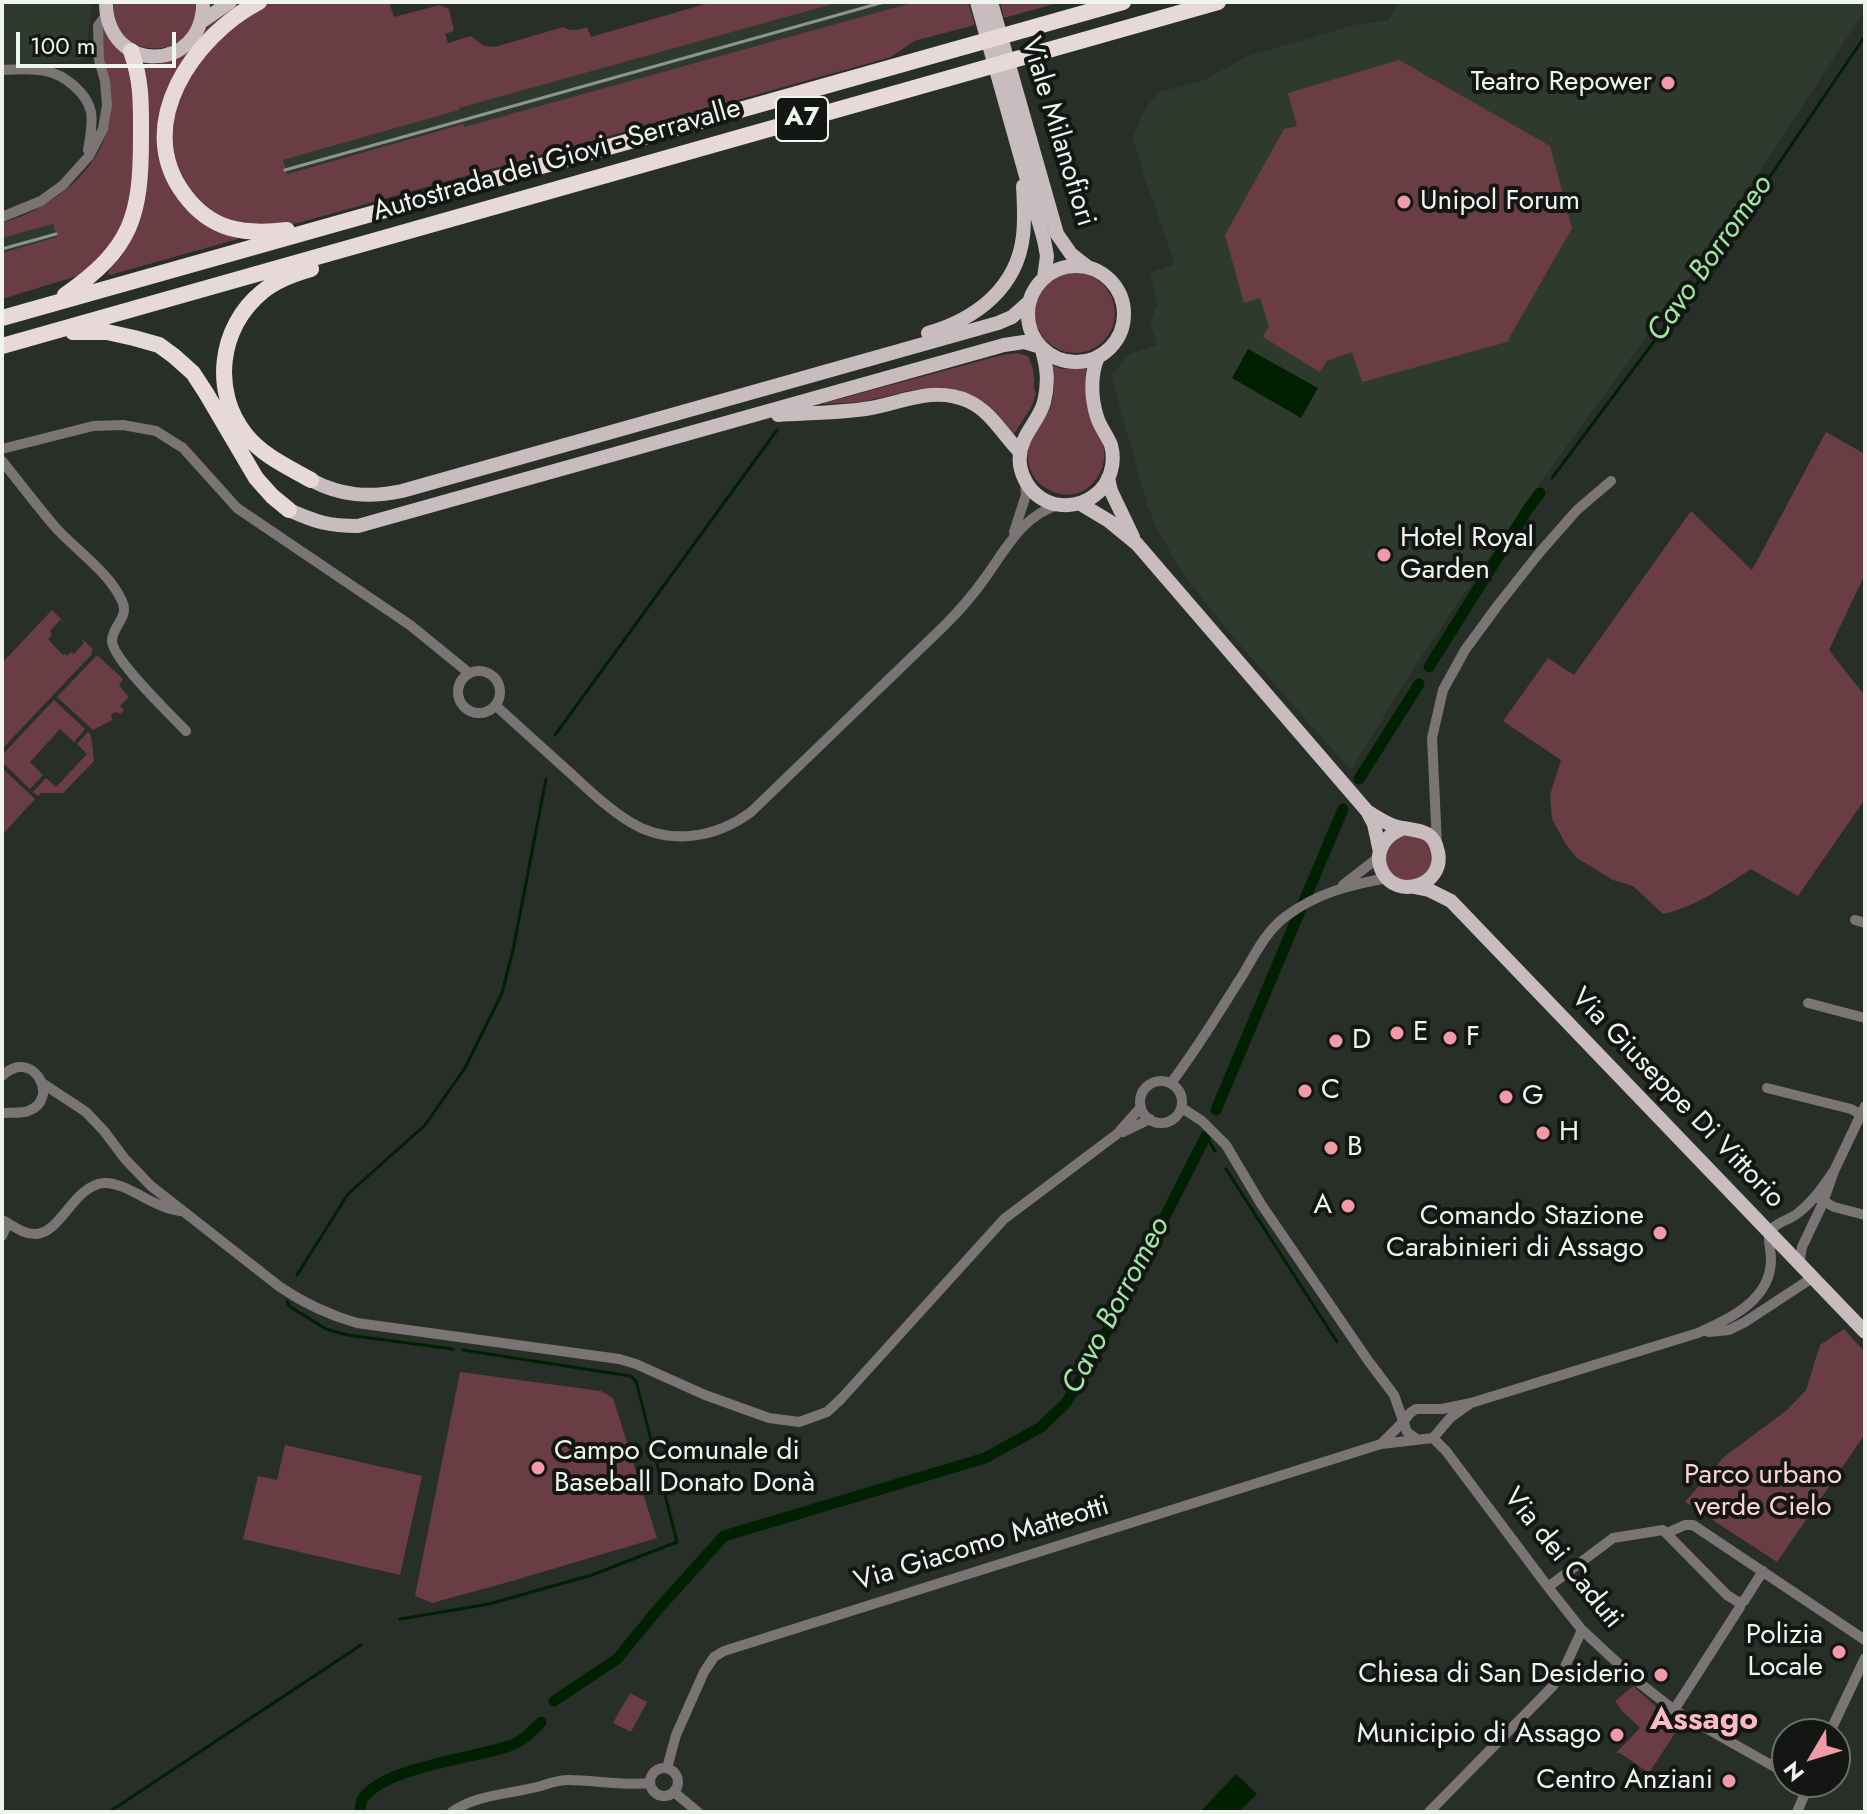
<!DOCTYPE html>
<meta charset="utf-8">
<style>
body{margin:0}
#map{position:relative;width:1867px;height:1814px;overflow:hidden;background:#282f28;font-family:Jost,sans-serif}
canvas{display:block}
.frame{position:absolute;inset:0;border:4px solid #eff4ef;pointer-events:none}
.north{position:absolute;left:1771px;top:1718px;width:80px;height:80px;box-sizing:border-box;background:#131613;border:2px solid #6b6f6b;border-radius:50%;rotate:232deg;font-size:22px;font-weight:700;line-height:32px;text-align:center;color:#eff4ef}
.north::after{content:'';display:block;margin:auto;width:28px;height:36px;background:#f39aa8;clip-path:polygon(50% 0,100% 100%,50% 72%,0 100%)}
.scale{position:absolute;left:16px;top:32px;width:160px;height:36px;box-sizing:border-box;border:4px solid #eff4ef;border-top:0;padding-left:10px;font-size:24px;line-height:28px;white-space:nowrap;color:#eff4ef;-webkit-text-stroke:6px #131613;paint-order:stroke}
</style>
<div id="map">
<canvas width="1867" height="1814"></canvas>
<div class="frame"></div>
<div class="north">N</div>
<div class="scale">100 m</div>
</div>
<script>
const g = document.querySelector('canvas').getContext('2d');
g.lineJoin = 'round';
function fillPath(path, color) { g.fillStyle = color; g.fill(path, 'evenodd'); }
function trace(path, color, width, dash) { g.strokeStyle = color; g.lineWidth = width; g.lineCap = dash ? 'butt' : 'round'; g.setLineDash(dash || []); g.stroke(path); }
function drawText(font, color, halo, rows, align = 'center') {
  g.font = font + ' Jost,sans-serif'; g.lineWidth = 8; g.setLineDash([]); g.textBaseline = 'middle'; g.strokeStyle = halo; g.fillStyle = color; for (const [text, x, y, turn = 0] of rows) {
    g.save(); g.translate(x, y); g.rotate((+turn || 0) * Math.PI / 180); g.textAlign = isNaN(turn) ? turn : align; if (halo) g.strokeText(text, 0, 0); g.fillText(text, 0, 0); g.restore();
  }
}
fillPath(new Path2D(`
 M2 2H92L85 60 2 66Z
 M840 2H915L464 127 462 124 286 174 283 160 458 110V108Z
 M1399 2H1865V10L1692 274 1535 490 1414 667 1351 770 1233 637 1182 572 1157 529 1147 504 1111 375 1130 354 1157 345 1150 322 1157 304 1150 273 1175 264 1145 179 1133 138 1140 119 1148 105 1159 92 1204 80 1248 56 1358 24 1388 21Z
 M54 224 57 238 2 253V238Z`), '#2f3a2e');
fillPath(new Path2D(`
 M114 2H195C203 62 109 66 114 2Z
 M243 2H251L174 78 169 177 238 235V239L110 275 108 273 130 235 140 63C160 67 184 60 196 43 201 36 205 29 211 23 221 13 230 8 243 2Z
 M268 2H389L394 17 440 5 449 9 454 31 445 34 448 43 471 36 484 46 495 47 563 27C572 32 578 30 587 27L591 37 712 2H840L459 108V110L283 160 287 174 463 124 464 127 915 2H968L975 25 914 41 891 57 298 223 277 227 233 225 197 203 171 154 174 109 195 66 239 20Z
 M1000 2H1061L1004 18Z
 M103 27 115 46 125 56 135 86V181L126 220 106 254 77 276 2 299V253L57 237 53 224 2 238V223C54 208 108 166 111 108 112 90 104 75 102 59 102 48 103 38 103 27Z
 M1399 60 1550 146 1572 228 1507 342 1362 382 1352 352 1327 361 1320 372 1263 337 1269 326 1260 298 1244 303 1225 235 1284 129 1297 126 1288 93Z
 M1035 313a40 40 0 1 1 80 0a40 40 0 1 1-80 0Z
 M1018 353 1028 356C1031 363 1034 370 1034 378 1034 385 1033 388 1036 394L1032 406 1014 434C1005 424 997 411 985 403 943 374 908 393 865 401 851 403 836 403 821 404L1002 355Z
 M1053 365 1062 369 1086 368C1085 383 1085 397 1088 411 1091 422 1096 430 1101 440 1110 459 1100 483 1081 492 1069 497 1057 495 1046 488 1030 480 1023 456 1031 440 1038 426 1048 417 1052 402 1055 389 1054 378 1053 365Z
 M1826 432 1865 454V574L1829 650 1865 696V799L1798 896 1751 869C1723 887 1696 907 1663 914L1633 886 1613 880 1577 858 1565 843 1552 819 1550 795 1561 760 1503 721 1548 658 1574 675 1691 511 1752 570Z
 M52 610 64 622 60 620 50 631 52 635 48 639 63 655 65 654 67 656 71 652 74 654 84 643 82 639 92 648V654L2 749V663Z
 M97 655 123 679 119 685 129 697 120 706 124 710 120 714 116 712 113 713 111 716 112 720 93 730 57 697Z
 M54 700 85 729 74 742 60 729 30 762 43 775 30 789 2 762V755Z
 M88 732 91 735 94 761 63 793H41L38 796 33 792 46 778 56 787 87 754 77 744Z
 M2 768 35 799 2 835Z
 M1386 858a23 23 0 1 1 46 0a23 23 0 1 1-46 0Z
 M1844 1329 1865 1352V1434L1777 1562 1685 1502 1724 1457 1787 1410 1806 1390 1820 1345Z
 M460 1372 601 1391 613 1398 657 1538 512 1581 432 1603 415 1596Z
 M285 1445 422 1476 400 1575 243 1539 258 1476 277 1480Z
 M1633 1686 1661 1711 1681 1724 1649 1773 1620 1753H1616L1640 1728 1623 1712 1615 1701Z
 M630 1693 647 1702 631 1732 613 1723Z`), '#6a3c44');
fillPath(new Path2D(`
 M1248 349 1318 388 1301 418 1232 378Z
 M1236 1774 1257 1794 1239 1812H1200Z`), '#002002');
trace(new Path2D(`
 M1552 478 1700 280 1865 36
 M555 735 777 430
 M1206 1136 1215 1151
 M1226 1169 1337 1342
 M297 1275 348 1194 425 1125 465 1068 502 993 513 950 546 779
 M287 1301 289 1306 326 1329 347 1335 453 1349
 M400 1619 489 1604 592 1575 677 1542 636 1381 630 1376 463 1350
 M109 1812 361 1645`), '#002002', 3);
trace(new Path2D(`
 M1429 667 1528 509 1540 493
 M1359 779 1419 684
 M1216 1110 1343 809
 M554 1701 617 1659 658 1609 724 1536 985 1458 1041 1427 1066 1403 1092 1360 1206 1136
 M360 1812C360 1810 361 1802 362 1800 381 1767 477 1758 512 1745 524 1740 533 1731 541 1722`), '#002002', 11);
trace(new Path2D(`
 M2 70C17 69 32 68 46 71 65 75 87 93 91 112 93 124 90 139 88 150
 M2 217 41 201 63 185 89 156 103 129 107 105 105 81 99 60 98 26 106 15
 M2 449 93 426 123 425 156 431 183 448 237 508 410 625 469 673
 M2 461C20 483 37 506 56 528 77 551 109 572 122 601 130 617 112 626 112 641 113 660 171 715 186 731
 M1014 532 1026 495 1025 482
 M458 692a21 21 0 1 1 42 0a21 21 0 1 1-42 0Z
 M495 705C519 727 544 749 568 771 588 789 607 808 630 822 669 846 716 838 751 812L945 625C960 610 973 595 985 578 1006 549 1022 516 1058 505
 M1437 845 1432 738 1443 690 1465 650 1498 605 1540 552 1577 510 1611 481
 M1343 885 1379 857
 M1855 920 1865 923
 M1808 1003 1865 1018
 M2 1076C32 1046 62 1099 28 1111 20 1114 10 1112 2 1113
 M1140 1102a21 21 0 1 1 42 0a21 21 0 1 1-42 0Z
 M42 1083 86 1112 104 1131 125 1159 151 1186 280 1287C305 1304 329 1315 357 1323L619 1359 636 1364 705 1395 769 1418 799 1422 827 1412 841 1399 1004 1219 1117 1134 1141 1107
 M1171 1083C1197 1049 1219 1012 1242 976 1254 956 1266 931 1285 917 1317 893 1349 885 1387 878
 M1767 1088 1851 1109 1865 1117
 M1182 1108 1202 1121 1226 1145 1261 1204 1367 1359 1394 1395 1407 1432 1417 1439
 M1123 1132 1150 1119
 M1820 1199 1834 1207 1865 1215
 M2 1220C12 1225 24 1235 36 1234 62 1232 73 1186 104 1183 122 1182 145 1200 162 1206 167 1209 174 1210 180 1211
 M2 1236 8 1223
 M1799 1265 1802 1247 1822 1205 1834 1171 1865 1106
 M1708 1332 1729 1330 1745 1322 1812 1278
 M1433 1438 1446 1451 1548 1587 1582 1630 1637 1681 1674 1710 1787 1774
 M1381 1444 1404 1421 1410 1413 1416 1409H1442L1471 1403 1698 1333C1731 1318 1771 1300 1771 1259 1771 1249 1766 1236 1772 1229 1779 1221 1790 1220 1798 1213 1813 1202 1823 1186 1834 1171
 M1667 1533 1685 1525H1693L1865 1640
 M1548 1587 1613 1538 1663 1530 1727 1595 1738 1602 1744 1601 1763 1571
 M1674 1710 1740 1607 1741 1602
 M1829 1734 1865 1658
 M650 1782a14 14 0 1 1 28 0a14 14 0 1 1-28 0Z
 M667 1768 676 1735 704 1672 714 1657 724 1651 1381 1444 1433 1438 1450 1418 1471 1403
 M674 1792 698 1812
 M452 1812C474 1795 510 1794 537 1787 548 1784 556 1780 568 1780 595 1780 622 1786 650 1783
 M1429 1812 1553 1686 1563 1671 1582 1630
 M1797 1812 1810 1782`), '#7a7475', 10);
trace(new Path2D(`
 M106 2C106 75 204 74 203 2
 M977 2 1044 240 1047 256 1044 278
 M991 2 1057 234 1071 254 1089 268
 M201 22 230 2
 M1028 314a48 48 0 1 1 96 0a48 48 0 1 1-96 0Z
 M928 333C976 319 1017 288 1023 236 1025 219 1024 203 1023 186
 M1041 347C1047 366 1049 382 1044 402 1040 417 1030 426 1024 440 1012 466 1027 496 1054 504 1069 507 1084 504 1095 495 1110 484 1116 463 1111 445 1107 435 1100 427 1097 417 1091 398 1090 375 1098 357
 M778 415C808 413 841 413 871 408 903 402 935 386 968 401 992 412 1002 434 1020 452
 M1108 478 1111 491 1133 537
 M311 480C341 496 369 498 402 491L998 323 1012 317 1029 302
 M1079 503 1109 521 1137 544 1367 811 1374 824 1380 852
 M289 510C316 522 328 526 358 526L1004 345 1024 342 1041 347
 M1367 811C1376 817 1384 822 1394 826 1413 832 1433 826 1438 852 1445 885 1397 901 1382 871 1373 851 1386 834 1404 828
 M1414 887 1429 890 1451 901 1865 1332`), '#c8bcbe', 14);
trace(new Path2D(`
 M259 2C194 36 132 124 184 194 211 231 244 235 287 230
 M65 295C132 248 141 217 141 137 141 104 142 82 131 51
 M2 318 1123 2
 M73 332H107L134 338 159 345 174 356 193 373 206 393 256 478 272 496 289 510
 M2 346 1218 2
 M311 480C288 467 263 456 246 435 211 392 219 327 262 292 276 280 293 274 311 269`), '#e7d9da', 16);
trace(new Path2D(`
 M285 170 884 2
 M2 249 56 234`), '#8d938d', 3);
for (const [x, y, r, color] of [
 [1668,83,8,"#f39aa8"],
 [1404,202,8,"#f39aa8"],
 [1384,555,8,"#f39aa8"],
 [1397,1033,8,"#f39aa8"],
 [1450,1038,8,"#f39aa8"],
 [1336,1041,8,"#f39aa8"],
 [1305,1091,8,"#f39aa8"],
 [1506,1097,8,"#f39aa8"],
 [1543,1133,8,"#f39aa8"],
 [1331,1148,8,"#f39aa8"],
 [1348,1206,8,"#f39aa8"],
 [1660,1233,8,"#f39aa8"],
 [538,1468,8,"#f39aa8"],
 [1839,1652,8,"#f39aa8"],
 [1661,1675,8,"#f39aa8"],
 [1617,1735,8,"#f39aa8"],
 [1729,1781,8,"#f39aa8"]
]) { const dot = new Path2D(); dot.arc(x, y, r, 0, 2 * Math.PI); g.fillStyle = color; g.fill(dot); trace(dot, '#131613', 3); }
for (const [x, y, w] of [
 [802,119,52]
]) { const box = new Path2D(); box.roundRect(x - w / 2, y - 22, w, 44, 6); g.fillStyle = '#131613'; g.fill(box); trace(box, '#eff4ef', 2); }
drawText('bold 26px', '#eff4ef', null, [
 ["A7",802,119]
]);
drawText('28px', '#eff4ef', '#131613', [
 ["Teatro Repower",1652,83,"right"],
 ["Unipol Forum",1420,202],
 ["Hotel Royal",1400,539],
 ["Garden",1400,571],
 ["E",1413,1033],
 ["F",1466,1038],
 ["D",1352,1041],
 ["C",1321,1091],
 ["G",1522,1097],
 ["H",1559,1133],
 ["B",1347,1148],
 ["A",1332,1206,"right"],
 ["Comando Stazione",1644,1217,"right"],
 ["Carabinieri di Assago",1644,1249,"right"],
 ["Campo Comunale di",554,1452],
 ["Baseball Donato Donà",554,1484],
 ["Polizia",1823,1636,"right"],
 ["Locale",1823,1668,"right"],
 ["Chiesa di San Desiderio",1645,1675,"right"],
 ["Municipio di Assago",1601,1735,"right"],
 ["Centro Anziani",1713,1781,"right"]
], 'left');
drawText('28px', '#eff4ef', '#131613', [
 ["Viale Milanofiori",1057,132,73],
 ["Autostrada dei Giovi - Serravalle",557,161,-16],
 ["Via Giuseppe Di Vittorio",1677,1099,46],
 ["Via Giacomo Matteotti",982,1545,-17],
 ["Via dei Caduti",1562,1559,51]
]);
drawText('28px', '#fdd3d8', '#131613', [
 ["Parco urbano",1763,1476],
 ["verde Cielo",1763,1508]
]);
drawText('italic 30px', '#a0e5a0', '#131613', [
 ["Cavo Borromeo",1711,259,-55],
 ["Cavo Borromeo",1117,1306,-62]
]);
drawText('bold 32px', '#febac3', '#131613', [
 ["Assago",1704,1721]
]);
</script>
